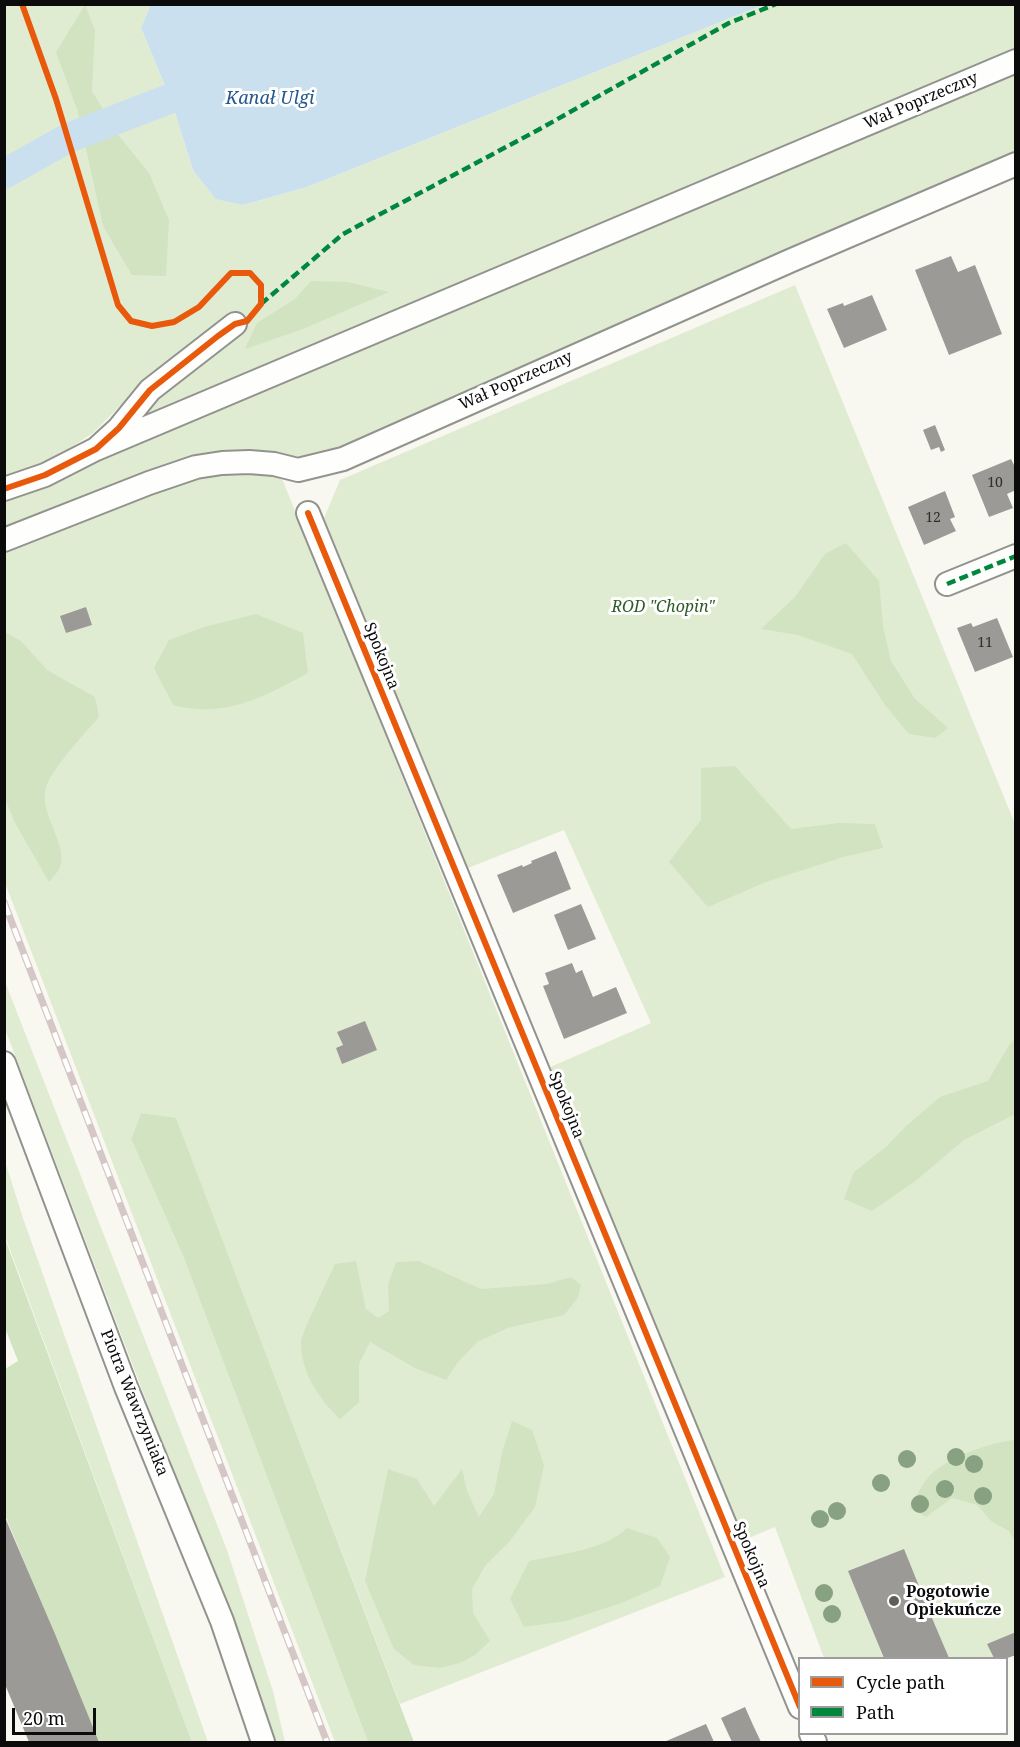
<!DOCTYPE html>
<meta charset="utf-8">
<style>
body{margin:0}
#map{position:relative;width:1020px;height:1747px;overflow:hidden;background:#f9f8f0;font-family:"Noto Serif",serif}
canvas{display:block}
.frame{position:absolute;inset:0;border:6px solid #0b0b0b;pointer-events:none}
.legend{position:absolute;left:798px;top:1657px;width:210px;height:78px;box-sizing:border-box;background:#fff;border:2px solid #9d9d9d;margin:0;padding:8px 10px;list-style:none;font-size:18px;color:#0b0b0b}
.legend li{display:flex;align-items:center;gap:12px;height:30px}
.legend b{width:30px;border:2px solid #9d9d9d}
.scale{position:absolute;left:12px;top:1708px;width:84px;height:27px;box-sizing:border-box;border:3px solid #0b0b0b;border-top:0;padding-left:8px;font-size:18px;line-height:21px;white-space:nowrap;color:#0b0b0b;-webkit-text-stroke:4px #fff;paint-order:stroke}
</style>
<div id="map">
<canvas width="1020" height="1747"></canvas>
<div class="frame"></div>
<ul class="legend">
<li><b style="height:8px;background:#e8590c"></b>Cycle path</li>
<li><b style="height:8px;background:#00873e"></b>Path</li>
</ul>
<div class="scale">20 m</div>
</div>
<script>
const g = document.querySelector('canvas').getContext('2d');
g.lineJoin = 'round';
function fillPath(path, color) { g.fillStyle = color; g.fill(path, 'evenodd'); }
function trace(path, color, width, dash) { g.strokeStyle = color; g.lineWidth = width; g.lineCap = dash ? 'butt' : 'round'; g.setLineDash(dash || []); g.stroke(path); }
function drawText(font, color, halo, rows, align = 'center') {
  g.font = font + ' "Noto Serif",serif'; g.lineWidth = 6; g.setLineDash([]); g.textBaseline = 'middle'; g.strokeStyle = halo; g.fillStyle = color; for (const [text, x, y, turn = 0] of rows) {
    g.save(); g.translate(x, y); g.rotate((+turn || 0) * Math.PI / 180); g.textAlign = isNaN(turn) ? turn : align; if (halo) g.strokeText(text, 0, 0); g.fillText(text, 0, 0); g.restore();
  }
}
fillPath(new Path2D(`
 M5 5H151L141 28 171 100 193 170 243 205 307 187 763 5H1015V164L343 459 261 454 5 533V497L103 455 133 393 93 433 49 462 5 479Z
 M795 285 1015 824V1655L1007 1659 824 1658 775 1527 744 1540 548 1068 651 1023 564 830 468 868 324 518 340 480Z
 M209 472 275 474 283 481 725 1577 400 1704 176 1119 141 1113 131 1139 183 1256 368 1742H335L5 883V551L152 490Z
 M4 979 227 1550 273 1691 285 1742H276L5 1029Z
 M4 1158 23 1218 208 1742H192L5 1236Z`), '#e0ecd2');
fillPath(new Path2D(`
 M85 5 95 30 92 91 119 136 149 173 169 220 166 276 132 275 103 226 78 112 56 52Z
 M311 281 347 282 389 292 303 329 245 349 257 323 295 299Z
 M846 543 879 581 883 626 891 661 915 699 948 728 935 738 909 734 885 705 852 654 798 635 761 629 795 597 825 554Z
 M256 614 303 633 308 673C264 697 224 719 173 705L154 668 169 640 204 627Z
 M5 632 21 641 47 670 95 697 99 717C85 733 48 772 45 791 41 817 68 844 60 867 58 872 52 878 49 882L14 821 5 798Z
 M735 766 791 829 839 823 875 824 883 848 843 857 766 882 708 907 669 862 701 820V768Z
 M1015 1039V1114L964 1140 918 1179 872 1211 844 1199 854 1172 886 1147 905 1127 940 1097 988 1081 1009 1045Z
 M141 1113 176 1118 414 1742H368L183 1256 131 1139Z
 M4 1236 192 1742H99L5 1515V1369L18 1361 5 1328Z
 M356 1261 366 1309 378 1318 389 1311 388 1285 396 1262 419 1261 481 1289 547 1284 571 1277 581 1285 578 1298 564 1315 508 1328 477 1342 458 1362 446 1380 415 1368 370 1342 359 1364V1402L340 1419C319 1399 301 1373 301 1342 302 1332 329 1278 335 1264Z
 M512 1421 532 1430 544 1465 535 1507 509 1542 485 1566 472 1589 473 1613 490 1641 475 1655 462 1662 441 1668 414 1665 394 1649 365 1581 388 1469 417 1479 434 1506 462 1469 467 1491 479 1517 494 1494 502 1453Z
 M1015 1440V1541L1009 1531 991 1521 977 1505 952 1498 926 1517 910 1508C915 1499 920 1488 927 1479 942 1459 990 1442 1015 1440Z
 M627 1528 657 1538 670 1557 660 1586 624 1602 566 1621 524 1627 510 1599 529 1561C557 1555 608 1549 627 1528Z`), '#d1e3c1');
fillPath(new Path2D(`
 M151 4H763V5L307 187 243 205 216 199 193 170 171 100 141 28Z`), '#cbe0ef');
trace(new Path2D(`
 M4 174 68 138 208 84`), '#cbe0ef', 30);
fillPath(new Path2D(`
 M951 256 958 272 975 265 1002 334 949 355 915 270Z
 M872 295 887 330 844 348 827 309 843 303 844 306Z
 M935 425 945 450 941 452 939 447 931 450 923 430Z
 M1011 459 1016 469V490L1007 494 1013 508 989 517 972 475Z
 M945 491 955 517 950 519 956 531 924 545 908 507Z
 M86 607 92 625 66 633 60 616Z
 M997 618 1013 657 975 672 957 628 971 623 973 627Z
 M556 851 571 889 513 913 497 875 522 865 523 867 532 863 531 861Z
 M581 904 596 939 568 950 554 915Z
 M572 963 576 973 582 970 593 997 616 987 627 1013 564 1039 543 986 549 984 545 973Z
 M365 1021 377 1050 342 1064 336 1048 343 1045 337 1032Z
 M4 1515 55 1634 99 1742H29L4 1682Z
 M904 1549 923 1596 925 1595 932 1610 929 1611 949 1658H884L862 1605 848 1571Z
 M1016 1632V1655L1007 1658H994L987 1644Z
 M745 1707 753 1725 761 1742H732L721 1718Z
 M706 1724 714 1742H664Z`), '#9c9a96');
const minor = new Path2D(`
 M96 449 1016 61
 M4 489 45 475 96 449 119 428 150 390 235 324
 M308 513 800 1707
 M4 540 149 483 196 467 222 463 249 462 274 464 298 470 343 459 792 260 1016 164
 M947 584 1016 556
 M4 1063 126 1387 222 1621 263 1742
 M811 1734 815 1742`);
trace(minor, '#92928e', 26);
trace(minor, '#fefefd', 22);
const rail = new Path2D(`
 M4 902 327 1742`);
trace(rail, '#d4c7c5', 7);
trace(rail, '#fff', 4.5, [14]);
trace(new Path2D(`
 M261 304 343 234 538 130 729 23 776 4
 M947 584 1016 556`), '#00873e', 4.5, [9, 4.5]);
trace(new Path2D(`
 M4 489 45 475 96 449 119 428 150 390 218 336 235 324 247 321 261 304V285L250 273H231L199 307 174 322 152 326 131 321 118 305 56 99 22 4
 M308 513 800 1707`), '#e8590c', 6);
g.fillStyle = '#88a180';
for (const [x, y] of [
 [956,1457],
 [907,1459],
 [974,1464],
 [881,1483],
 [945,1489],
 [983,1496],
 [920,1504],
 [837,1511],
 [820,1519],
 [824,1593],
 [832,1614]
]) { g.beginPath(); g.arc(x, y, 9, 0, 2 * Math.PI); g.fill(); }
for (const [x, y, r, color] of [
 [894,1601,6,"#5e5e5b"]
]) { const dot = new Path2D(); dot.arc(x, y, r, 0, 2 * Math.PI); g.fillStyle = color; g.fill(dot); trace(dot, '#fff', 2); }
drawText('14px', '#2f2f2e', null, [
 ["10",995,483],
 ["12",933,518],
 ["11",985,643]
]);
drawText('16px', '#0b0b0b', '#fff', [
 ["Wał Poprzeczny",921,101,-23],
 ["Wał Poprzeczny",516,381,-24],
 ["Spokojna",381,656,68],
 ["Spokojna",566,1105,68],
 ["Piotra Wawrzyniaka",134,1403,68],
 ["Spokojna",751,1555,67]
]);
drawText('italic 16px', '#2c5a24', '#fff', [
 ["ROD \"Chopin\"",663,607]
]);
drawText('bold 16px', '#0b0b0b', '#fff', [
 ["Pogotowie",906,1592],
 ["Opiekuńcze",906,1610]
], 'left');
drawText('italic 18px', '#25588d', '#fff', [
 ["Kanał Ulgi",270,99]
]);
</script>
